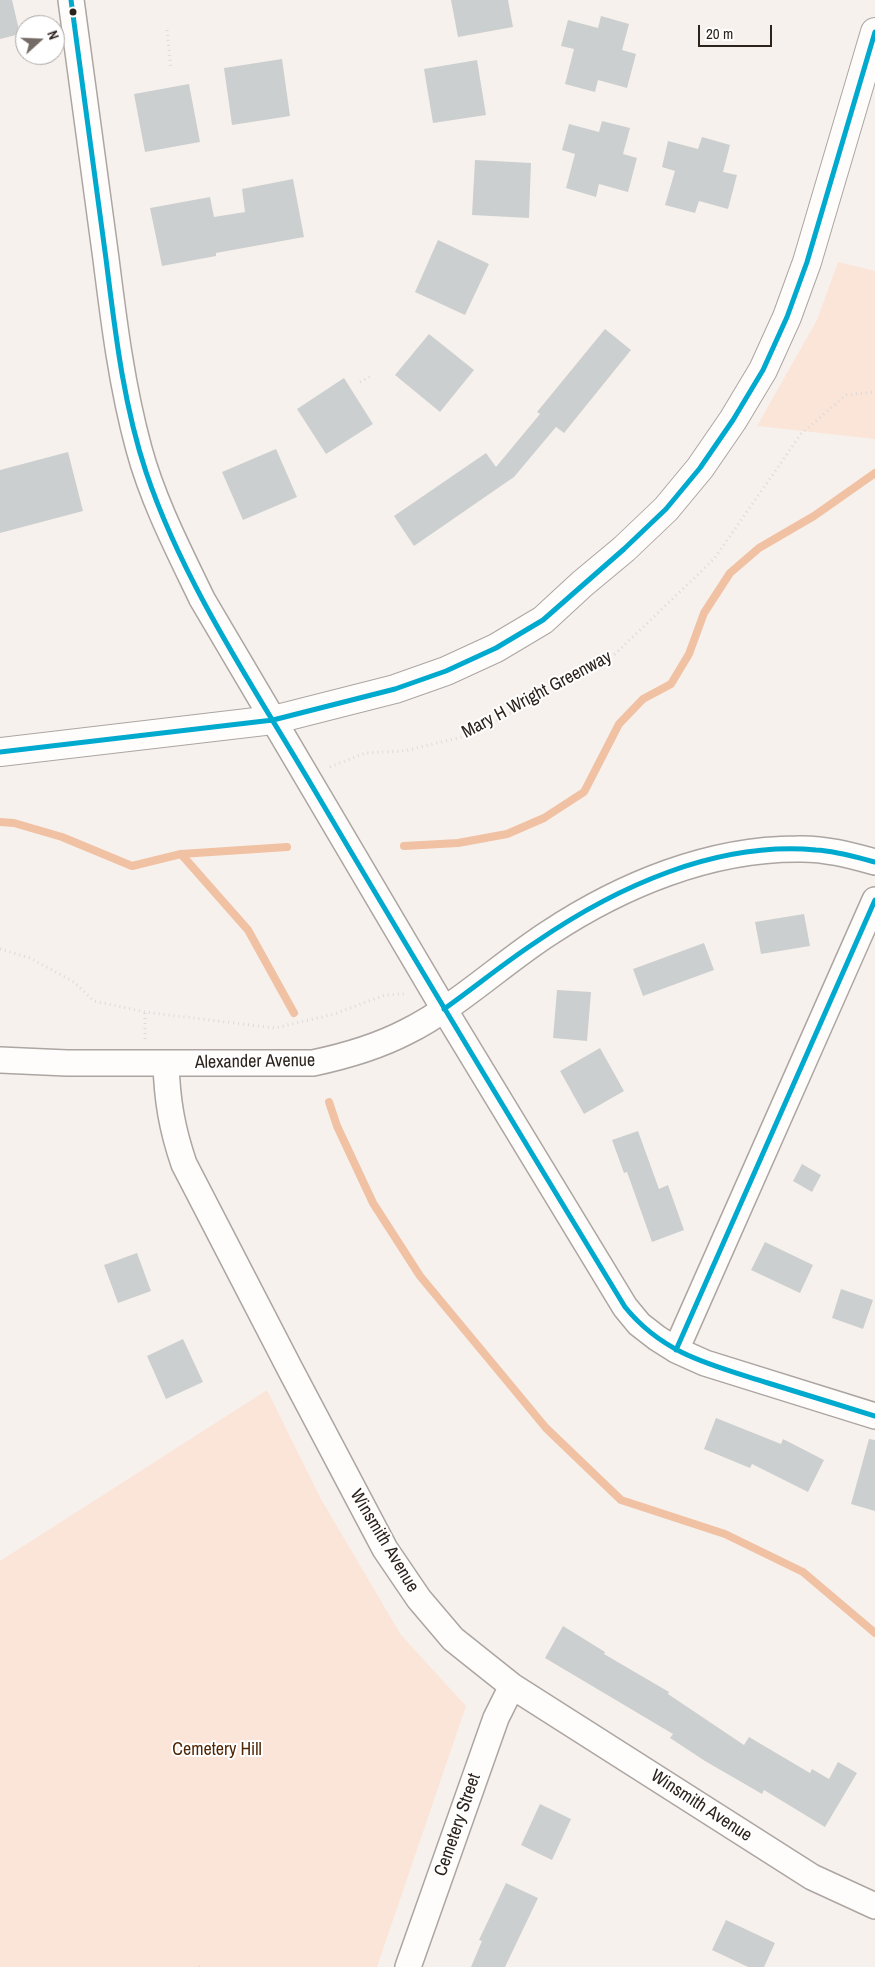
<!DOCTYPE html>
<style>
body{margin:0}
#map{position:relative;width:875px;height:1967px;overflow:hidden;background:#f7f1ed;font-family:"Archivo Narrow",sans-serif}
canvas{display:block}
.north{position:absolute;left:15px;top:15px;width:50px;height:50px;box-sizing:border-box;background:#fff;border:1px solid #aba7a5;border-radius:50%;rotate:70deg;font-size:14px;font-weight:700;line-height:20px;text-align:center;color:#2d231d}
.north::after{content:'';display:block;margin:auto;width:18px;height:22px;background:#746b66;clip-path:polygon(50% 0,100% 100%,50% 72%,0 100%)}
.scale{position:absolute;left:698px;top:25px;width:74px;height:22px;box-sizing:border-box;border:2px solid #2d231d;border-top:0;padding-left:6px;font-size:15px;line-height:18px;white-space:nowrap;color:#2d231d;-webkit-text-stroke:4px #fff;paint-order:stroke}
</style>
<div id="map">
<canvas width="875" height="1967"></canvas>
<div class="north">N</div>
<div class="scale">20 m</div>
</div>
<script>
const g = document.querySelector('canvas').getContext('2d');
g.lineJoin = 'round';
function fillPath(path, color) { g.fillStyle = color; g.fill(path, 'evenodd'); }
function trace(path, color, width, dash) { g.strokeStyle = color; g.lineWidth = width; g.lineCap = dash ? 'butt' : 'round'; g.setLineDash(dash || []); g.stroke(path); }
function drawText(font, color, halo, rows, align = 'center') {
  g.font = font + ' "Archivo Narrow",sans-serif'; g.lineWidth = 4; g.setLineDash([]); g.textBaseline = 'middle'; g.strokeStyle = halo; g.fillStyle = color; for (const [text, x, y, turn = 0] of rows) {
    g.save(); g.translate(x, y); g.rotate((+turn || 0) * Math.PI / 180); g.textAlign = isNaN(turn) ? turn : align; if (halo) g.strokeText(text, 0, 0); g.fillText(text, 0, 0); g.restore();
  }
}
fillPath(new Path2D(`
 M838 262 875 271V439L757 426 817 320Z
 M267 1390 321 1499 401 1635 466 1706 377 1967H0V1561Z`), '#fbe5d8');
trace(new Path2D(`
 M0 822 14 823 62 837 132 866 181 854 287 847
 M404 846 458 843 507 834 544 818 584 792 619 724 643 699 671 684 689 654 704 613 730 573 759 548 814 516 875 473
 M181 854 248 930 294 1013
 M329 1102 337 1126 373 1203 420 1276 546 1428 621 1500 725 1534 803 1572 875 1633`), '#f1c1a3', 8);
fillPath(new Path2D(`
 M0 0H12L20 34 0 39Z
 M451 0H508L513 27 458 37Z
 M601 16 629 24 622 50 636 54 627 88 598 80 595 92 565 84 574 49 561 46 568 20 598 28Z
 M282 59 290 116 232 125 224 68Z
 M477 60 486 115 433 123 424 69Z
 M189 84 200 142 145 152 134 94Z
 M602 121 630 128 623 154 637 158 628 192 599 184 596 197 566 188 575 154 562 150 569 124 599 132Z
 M702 137 730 145 723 172 737 175 728 209 699 201 695 213 665 205 675 171 662 167 668 141 698 149Z
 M475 160 531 163 529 218 472 215Z
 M293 179 304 237 216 253V256L162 266 150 208 210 197 214 217 245 212 242 189Z
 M438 240 489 264 465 315 415 292Z
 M605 329 631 350 564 433 556 427 514 477 414 546 394 516 486 453 496 467 540 414 537 412Z
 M429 334 474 370 440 412 395 375Z
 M344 378 373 424 326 454 297 409Z
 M276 449 297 497 243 520 222 472Z
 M68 452 83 511 0 533V470Z
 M804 914 810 946 761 954 755 922Z
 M704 943 714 970 643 996 633 969Z
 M557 990 591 992 587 1041 553 1038Z
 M600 1048 624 1091 584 1114 560 1071Z
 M638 1131 659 1189 668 1185 684 1230 652 1242 627 1172 624 1173 612 1140Z
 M802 1164 821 1175 812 1192 793 1181Z
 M765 1242 813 1265 800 1293 751 1270Z
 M137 1253 151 1291 118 1303 104 1265Z
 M841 1289 873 1300 863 1329 832 1318Z
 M183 1339 203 1382 166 1399 147 1356Z
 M716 1418 781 1444 783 1439 824 1460 808 1492 752 1464 750 1468 704 1449Z
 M869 1439 875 1440V1511L851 1504Z
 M563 1626 605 1652 604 1654 669 1692 668 1694 744 1745 749 1737 810 1773 812 1769 829 1779 838 1762 857 1773 825 1827 764 1790 762 1794 705 1761 670 1738 673 1734 545 1658Z
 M540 1804 571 1819 552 1860 521 1845Z
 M506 1883 538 1898 505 1967H471L482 1941 479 1940Z
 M726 1920 775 1943 764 1967H748L712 1950Z`), '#cccfd0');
const street = new Path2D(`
 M71 0C83 86 94 173 106 259 114 323 122 387 139 449 153 501 179 551 202 599L444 1009 625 1307 639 1324 657 1338 676 1350 705 1363 875 1416
 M0 1060 67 1063H313C346 1056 377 1047 406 1032 458 1006 501 964 549 933 622 885 709 849 797 849 824 848 850 855 875 862
 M166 1063C167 1100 172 1129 184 1164L290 1369 385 1549 419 1599 453 1639 512 1686 812 1877 875 1906
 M676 1350 875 900
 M408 1967 496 1718 512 1686`);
const secondary = new Path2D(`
 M0 752 273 720 395 689 446 671 496 648 543 620 582 584 624 549 666 509 700 468 733 420 763 370 787 317 807 262 875 32`);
trace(street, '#aca5a1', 28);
trace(secondary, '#aca5a1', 30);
trace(new Path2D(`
 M167 30 171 69
 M360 382 373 375
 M330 767 365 753 404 751 470 735 613 656 714 559 801 434 846 395 875 392
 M0 949 30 958 74 982 94 1001 145 1012 275 1028 334 1014 385 995 405 994V992
 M145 1039V1012
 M199 1967H200`), '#dddad9', 3, [1, 4]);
trace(street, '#fefdfc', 25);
trace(secondary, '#fefdfc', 28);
trace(new Path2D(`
 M71 0C83 86 95 172 106 259 115 330 123 403 146 472 184 585 255 689 315 791 417 964 521 1136 625 1307 664 1355 712 1365 768 1383 804 1394 839 1405 875 1416
 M0 752 273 720 395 689 446 671 496 648 543 620 624 549 666 509 700 468 733 420 763 370 787 317 807 262 875 32
 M444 1009C475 987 504 963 536 942 616 887 716 841 816 850 836 851 856 857 875 862
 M676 1350 875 900`), '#00a9ce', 5);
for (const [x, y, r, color] of [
 [73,12,4.5,"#2d231d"]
]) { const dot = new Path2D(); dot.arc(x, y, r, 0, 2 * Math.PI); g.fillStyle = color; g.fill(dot); trace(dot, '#fff', 2); }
drawText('18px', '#2d231d', '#fff', [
 ["Mary H Wright Greenway",537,695,-28],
 ["Alexander Avenue",255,1062,-1],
 ["Winsmith Avenue",384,1541,59],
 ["Winsmith Avenue",701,1806,33],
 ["Cemetery Street",458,1825,-71]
]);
drawText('18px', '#4f2605', '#fff', [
 ["Cemetery Hill",217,1750]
]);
</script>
